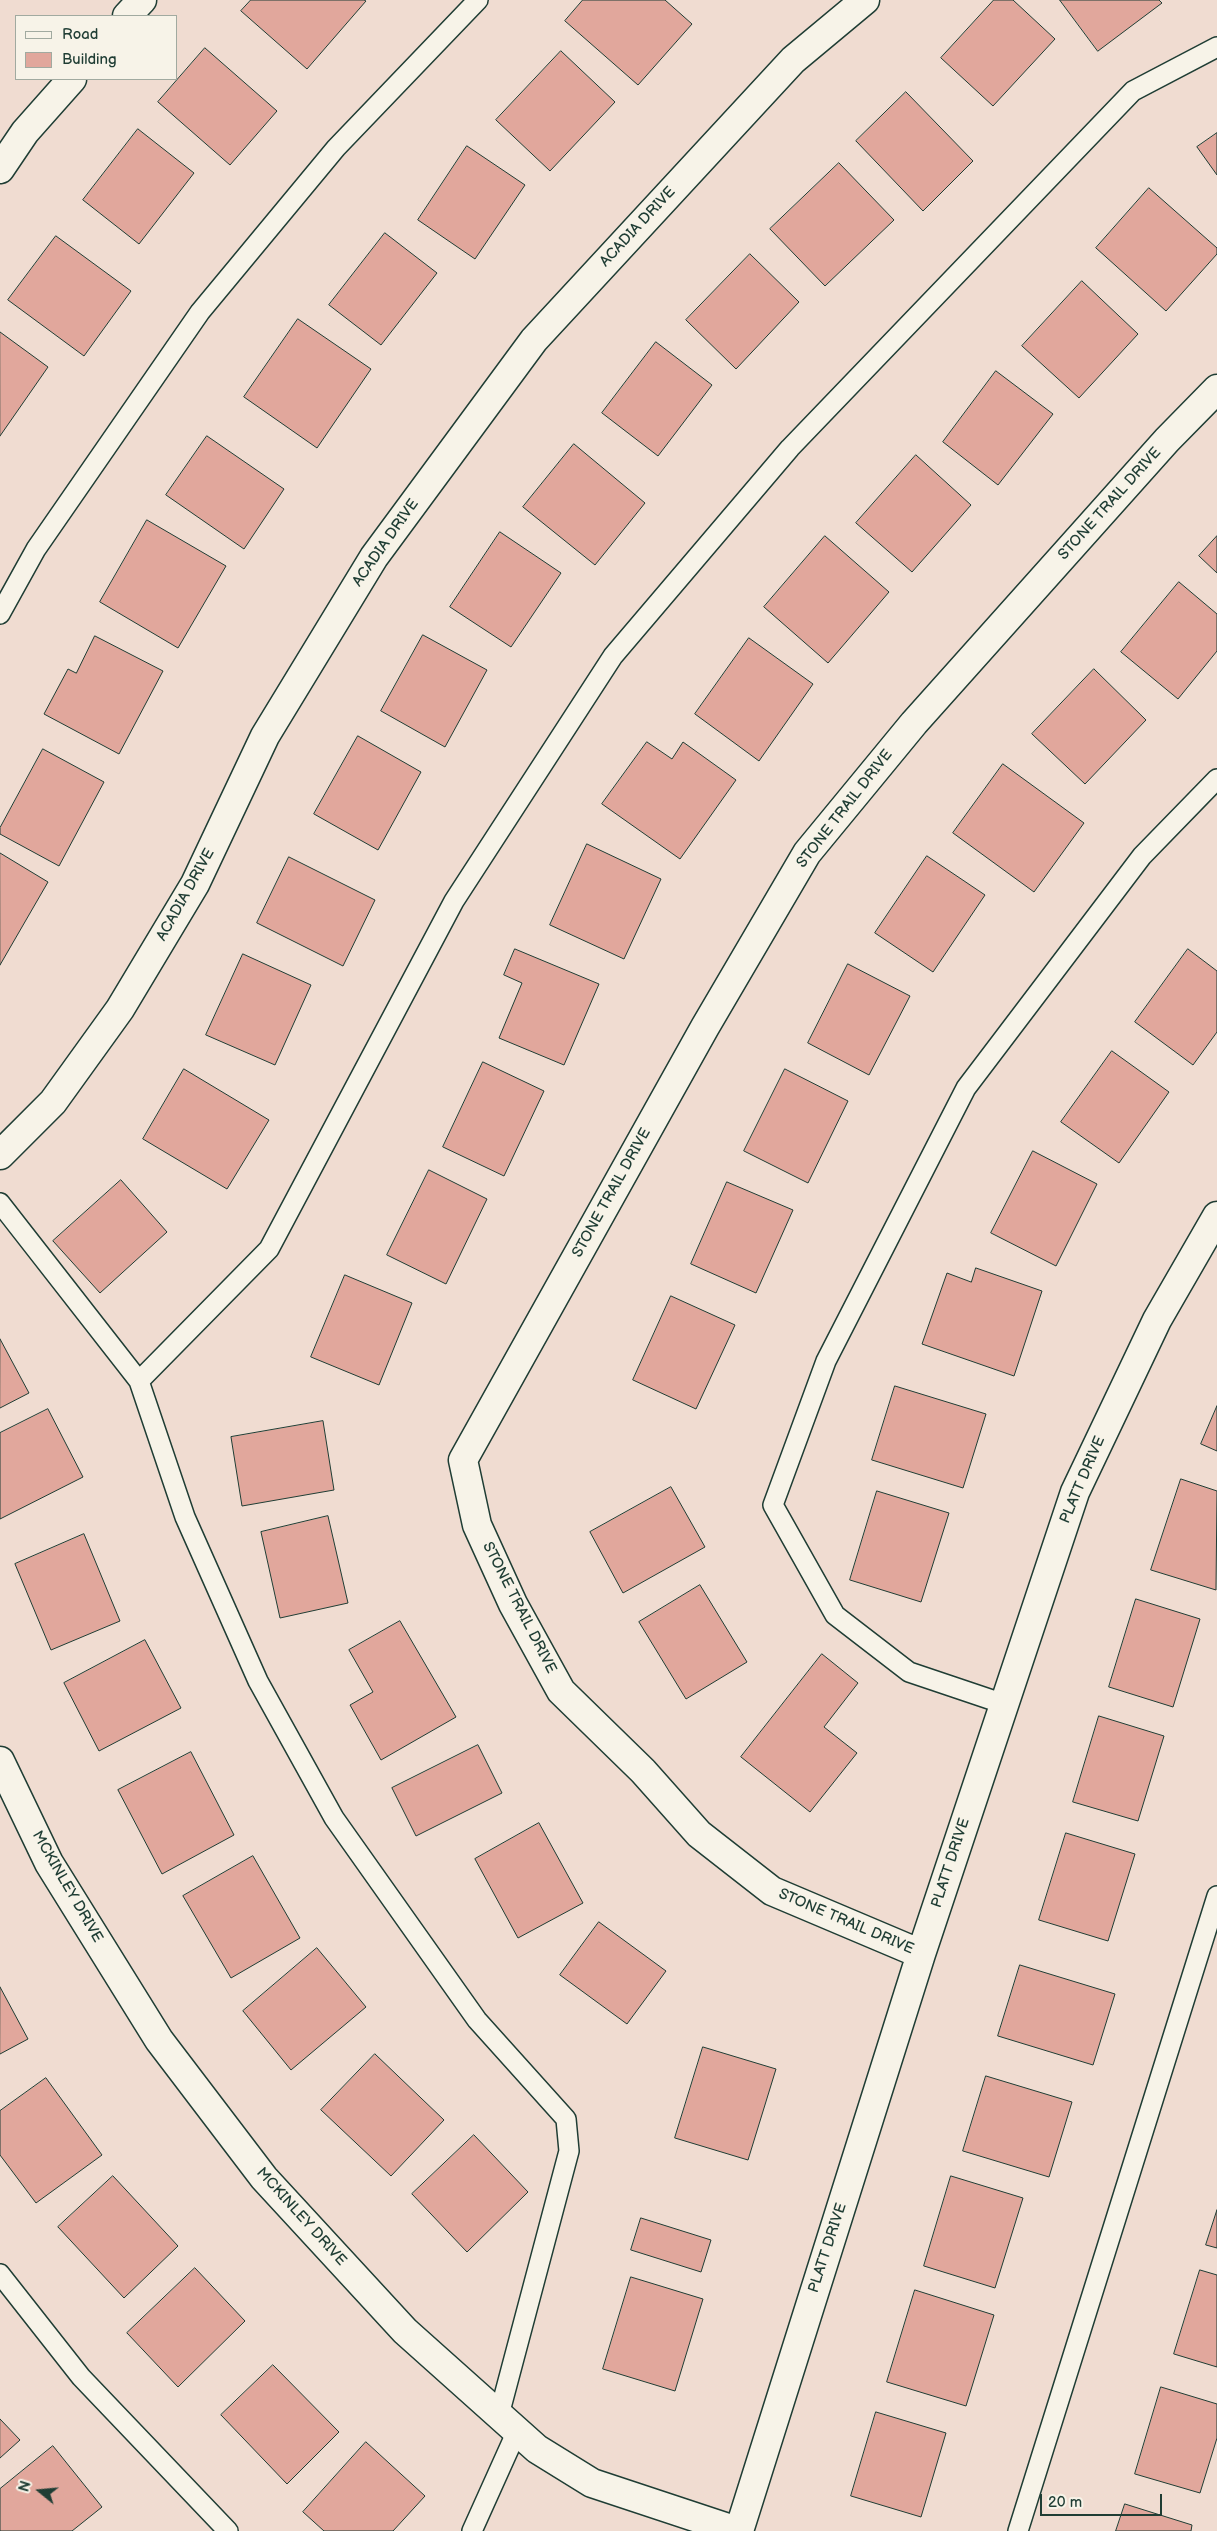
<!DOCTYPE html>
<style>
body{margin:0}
#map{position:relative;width:1217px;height:2531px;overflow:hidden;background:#f0dcd1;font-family:"Balsamiq Sans",sans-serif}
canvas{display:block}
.legend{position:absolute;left:15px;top:15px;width:162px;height:65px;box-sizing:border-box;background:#f7f3e8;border:1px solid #a1aaa0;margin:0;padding:6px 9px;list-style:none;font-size:15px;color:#1f3d34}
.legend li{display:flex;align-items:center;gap:10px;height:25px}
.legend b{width:25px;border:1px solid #a1aaa0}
.north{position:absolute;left:15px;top:2466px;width:50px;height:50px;-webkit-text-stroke:4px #f7f3e8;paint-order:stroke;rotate:287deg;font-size:14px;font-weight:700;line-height:20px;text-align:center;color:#1f3d34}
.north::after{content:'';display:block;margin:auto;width:18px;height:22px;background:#1f3d34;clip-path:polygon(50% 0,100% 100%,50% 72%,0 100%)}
.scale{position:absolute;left:1040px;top:2494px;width:122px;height:22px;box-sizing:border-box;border:2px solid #1f3d34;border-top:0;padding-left:6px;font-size:15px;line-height:18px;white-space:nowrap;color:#1f3d34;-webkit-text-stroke:4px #f7f3e8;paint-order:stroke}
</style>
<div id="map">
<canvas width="1217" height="2531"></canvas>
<ul class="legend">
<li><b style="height:6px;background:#f7f3e8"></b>Road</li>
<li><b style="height:14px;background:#e1a79c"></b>Building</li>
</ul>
<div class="north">N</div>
<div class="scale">20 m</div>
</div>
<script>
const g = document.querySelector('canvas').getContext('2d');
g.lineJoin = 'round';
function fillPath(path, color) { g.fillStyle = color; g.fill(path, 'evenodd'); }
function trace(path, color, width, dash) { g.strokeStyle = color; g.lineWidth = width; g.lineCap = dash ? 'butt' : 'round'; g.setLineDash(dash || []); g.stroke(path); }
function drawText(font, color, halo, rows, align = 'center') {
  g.font = font + ' "Balsamiq Sans",sans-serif'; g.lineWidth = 5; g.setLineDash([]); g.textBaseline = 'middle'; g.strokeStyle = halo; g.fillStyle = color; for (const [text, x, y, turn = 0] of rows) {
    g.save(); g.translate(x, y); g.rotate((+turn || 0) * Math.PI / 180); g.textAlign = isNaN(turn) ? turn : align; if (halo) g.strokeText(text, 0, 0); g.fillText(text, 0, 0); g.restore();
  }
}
const building = new Path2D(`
 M251 0H364L366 1 307 69 241 11Z
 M583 0H665L692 24 638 85 565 21Z
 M994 0H1013L1055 39 993 106 941 58Z
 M1060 0H1159L1162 3 1098 51Z
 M205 48 277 111 230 165 158 102Z
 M561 51 615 102 550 171 496 120Z
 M906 92 973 161 923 211 856 141Z
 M138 129 194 173 139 244 83 200Z
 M1217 133V175L1197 147Z
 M467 146 525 185 475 259 418 220Z
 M839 163 894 220 825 286 770 229Z
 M1149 188 1217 248V254L1166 311 1096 248Z
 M385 233 437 273 381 345 329 305Z
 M56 236 131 291 84 356 8 300Z
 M750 254 799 302 736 369 686 320Z
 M1082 281 1138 334 1079 398 1022 346Z
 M298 319 371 369 317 448 244 397Z
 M0 332 48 367 0 436Z
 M656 342 712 385 658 456 602 413Z
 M996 371 1053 414 998 485 943 442Z
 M207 436 284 489 244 549 166 495Z
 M574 444 645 503 595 565 523 507Z
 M916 455 971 505 912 572 856 523Z
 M147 520 226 566 178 648 100 602Z
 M500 532 561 573 511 647 450 607Z
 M825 536 889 592 828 663 764 607Z
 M1217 536V573L1199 556Z
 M1179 582 1217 614V651L1178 699 1121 652Z
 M423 635 487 670 445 747 381 711Z
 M95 636 163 671 119 754 44 714 68 669 76 673Z
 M749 638 813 684 759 761 695 714Z
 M1094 669 1146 720 1085 784 1032 734Z
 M358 736 421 772 378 850 314 814Z
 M647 742 672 759 683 742 736 780 680 859 602 804Z
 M43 749 104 782 59 866 0 834V828Z
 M1003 764 1084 823 1034 892 953 833Z
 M587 844 661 879 624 959 550 925Z
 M0 853 48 882 0 965Z
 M927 856 985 895 933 972 875 933Z
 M289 857 375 900 343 966 257 923Z
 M515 949 599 984 564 1065 499 1038 522 983 504 975Z
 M1188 949 1217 971V1032L1193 1065 1135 1022Z
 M243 954 311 985 275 1065 206 1035Z
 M848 964 910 996 869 1075 808 1043Z
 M1112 1051 1169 1092 1119 1163 1061 1122Z
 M483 1062 544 1091 504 1176 443 1147Z
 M184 1069 269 1120 227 1189 143 1139Z
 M785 1069 848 1101 808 1183 744 1151Z
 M1033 1151 1097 1184 1056 1266 991 1233Z
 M429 1170 487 1199 446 1284 387 1255Z
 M121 1180 167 1232 100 1293 53 1241Z
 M727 1182 793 1210 756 1293 691 1264Z
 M976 1268 1042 1291 1014 1376 922 1344 947 1273 971 1282Z
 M345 1275 412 1303 379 1385 311 1357Z
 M671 1296 735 1325 696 1409 633 1380Z
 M0 1339 29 1393 0 1408Z
 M895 1386 986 1414 963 1488 872 1460Z
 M1217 1406V1451L1201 1444Z
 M48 1409 83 1477 0 1519V1433Z
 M323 1421 334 1490 242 1506 231 1437Z
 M1181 1479 1217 1491 1216 1590 1151 1570Z
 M671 1487 705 1547 623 1593 590 1532Z
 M877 1491 949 1513 921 1602 850 1580Z
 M328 1516 348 1603 280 1618 261 1532Z
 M84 1534 120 1621 51 1650 15 1564Z
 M700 1585 747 1662 686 1699 639 1622Z
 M1136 1599 1200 1619 1173 1707 1109 1687Z
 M400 1621 456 1717 381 1760 350 1705 373 1692 349 1650Z
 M145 1640 181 1708 99 1751 64 1683Z
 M822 1654 858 1683 824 1727 857 1753 810 1812 741 1757Z
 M1099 1716 1164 1736 1138 1821 1073 1802Z
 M478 1745 502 1793 416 1836 392 1788Z
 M191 1752 234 1835 162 1874 118 1790Z
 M539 1823 583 1903 518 1938 475 1859Z
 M1066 1833 1135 1854 1108 1941 1039 1920Z
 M253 1856 300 1938 231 1978 183 1896Z
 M599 1922 666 1971 627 2024 560 1975Z
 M317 1948 366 2007 291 2070 243 2011Z
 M1020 1965 1115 1994 1093 2065 998 2036Z
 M0 1987 28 2039 0 2054Z
 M703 2047 776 2069 748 2160 675 2138Z
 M375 2054 444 2120 391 2176 321 2110Z
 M986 2076 1072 2102 1049 2177 963 2151Z
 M46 2078 102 2155 36 2203 0 2155V2111Z
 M474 2135 528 2192 467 2252 412 2194Z
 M113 2176 178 2246 124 2298 58 2227Z
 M951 2176 1023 2198 995 2288 924 2266Z
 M1217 2210V2248L1206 2245Z
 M641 2218 711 2240 701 2272 631 2250Z
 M195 2268 245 2321 178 2387 127 2333Z
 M1200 2270 1217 2275V2367L1174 2354Z
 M631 2277 703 2299 675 2391 603 2369Z
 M915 2290 994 2315 966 2406 887 2382Z
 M273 2365 339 2432 287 2484 221 2415Z
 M1161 2387 1217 2404V2438L1200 2493 1135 2474Z
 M876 2412 946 2433 921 2517 851 2496Z
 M0 2419 20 2440 0 2458Z
 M366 2442 425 2496 393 2531H324L303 2512Z
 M53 2446 102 2507 72 2531H0V2489Z
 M1125 2504 1192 2525 1191 2531H1116Z`);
fillPath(building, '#e1a79c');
trace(building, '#1f3d34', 1);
const service = new Path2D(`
 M0 614 36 549 200 312 336 148 478 0
 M0 1203 139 1381 185 1517 258 1681 334 1818 477 2020 566 2119 569 2151 499 2415
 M139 1381 269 1249 454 901 613 656 790 448 1133 91 1217 47
 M1004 1704 909 1672 835 1615 773 1505 826 1361 966 1088 1142 856 1217 779
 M0 2274 81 2377 228 2531
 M472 2531 517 2431
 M1018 2531 1217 1896`);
const minor = new Path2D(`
 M127 16 142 0
 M0 169 25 132 72 79
 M0 1155 53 1102 120 1009 195 884 265 736 374 557 534 340 793 60 865 0
 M0 1761 49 1863 159 2040 264 2178 405 2331 537 2449 592 2483 737 2531
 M921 1954 772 1891 699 1834 643 1771 561 1691 513 1604 477 1525 463 1460 705 1027 807 853 914 723 1167 440 1217 389
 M739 2531 921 1954 1075 1492 1157 1320 1217 1216`);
trace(service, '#1f3d34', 22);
trace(minor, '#1f3d34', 31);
trace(service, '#f7f3e8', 19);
trace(minor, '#f7f3e8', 28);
drawText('15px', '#1f3d34', '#f7f3e8', [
 ["ACADIA DRIVE",638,227,-47],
 ["STONE TRAIL DRIVE",1110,504,-48],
 ["ACADIA DRIVE",386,543,-55],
 ["STONE TRAIL DRIVE",845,809,-52],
 ["ACADIA DRIVE",186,895,-61],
 ["STONE TRAIL DRIVE",612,1193,-61],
 ["PLATT DRIVE",1083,1480,-67],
 ["STONE TRAIL DRIVE",519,1608,63],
 ["PLATT DRIVE",951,1863,-72],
 ["MCKINLEY DRIVE",67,1887,60],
 ["STONE TRAIL DRIVE",846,1922,23],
 ["MCKINLEY DRIVE",301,2217,48],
 ["PLATT DRIVE",828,2248,-72]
]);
</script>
